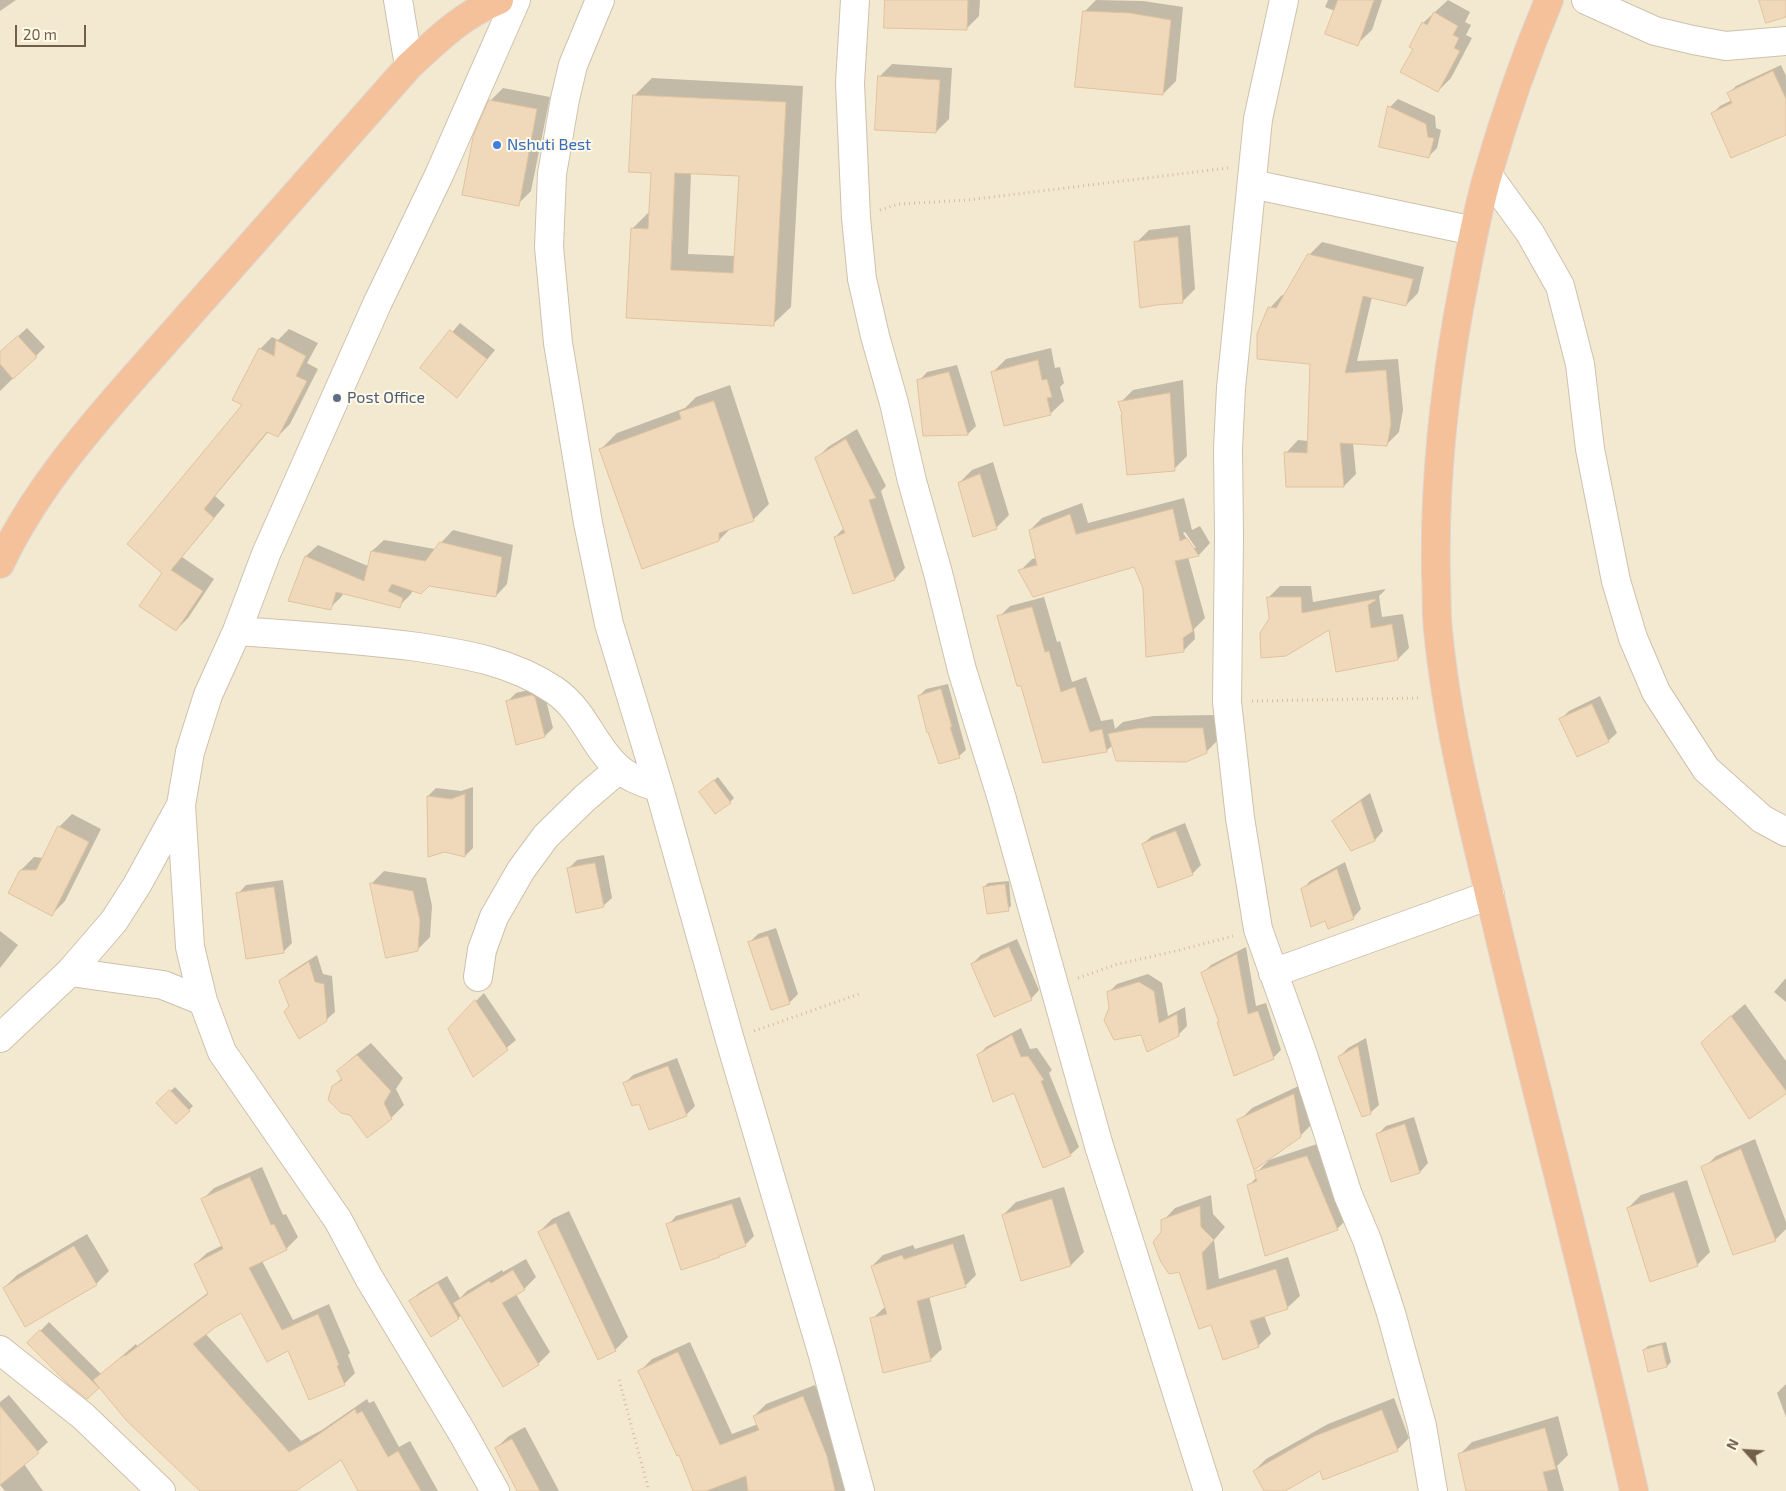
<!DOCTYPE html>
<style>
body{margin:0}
#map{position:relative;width:1786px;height:1491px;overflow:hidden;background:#fbf6e3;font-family:"Exo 2",sans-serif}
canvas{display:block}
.north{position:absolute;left:1721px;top:1426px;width:50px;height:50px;-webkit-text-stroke:4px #fffae8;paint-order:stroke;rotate:296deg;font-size:14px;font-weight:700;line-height:20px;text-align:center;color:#725f4a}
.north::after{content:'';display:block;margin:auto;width:18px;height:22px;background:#725f4a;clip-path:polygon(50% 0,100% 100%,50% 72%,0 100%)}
.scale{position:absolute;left:15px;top:25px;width:71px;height:22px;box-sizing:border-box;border:2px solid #725f4a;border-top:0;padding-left:6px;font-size:15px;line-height:18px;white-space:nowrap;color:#725f4a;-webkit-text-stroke:4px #fffae8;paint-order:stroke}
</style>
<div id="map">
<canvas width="1786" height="1491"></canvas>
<div class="north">N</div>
<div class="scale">20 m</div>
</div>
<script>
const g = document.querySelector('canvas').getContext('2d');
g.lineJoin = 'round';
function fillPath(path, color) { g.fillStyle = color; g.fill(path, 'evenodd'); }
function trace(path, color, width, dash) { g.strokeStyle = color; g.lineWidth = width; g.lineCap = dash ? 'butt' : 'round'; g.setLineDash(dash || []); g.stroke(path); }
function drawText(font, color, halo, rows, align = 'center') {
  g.font = font + ' "Exo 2",sans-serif'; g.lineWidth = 4; g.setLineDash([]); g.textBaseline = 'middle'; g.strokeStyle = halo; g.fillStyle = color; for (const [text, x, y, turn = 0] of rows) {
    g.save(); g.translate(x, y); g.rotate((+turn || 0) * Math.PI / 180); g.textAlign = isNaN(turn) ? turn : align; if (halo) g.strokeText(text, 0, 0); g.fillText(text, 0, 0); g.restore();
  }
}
fillPath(new Path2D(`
 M0 0H1786V1491H0Z`), '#f3e9d1');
fillPath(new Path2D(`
 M0 0H16L0 11Z
 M886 0H980L979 16 966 29Z
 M1096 0 1143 1 1183 7 1176 81 1163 94 1084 12Z
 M1328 0H1382L1372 30 1357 44 1335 11 1325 7Z
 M1448 0 1470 12 1465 22 1471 25 1466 35 1472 38 1451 78 1438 91 1423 23Z
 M892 64 952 68 949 119 936 132 879 77Z
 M1781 65 1786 76V134L1752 149 1712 114 1720 106 1732 100 1729 93 1736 86Z
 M652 78 803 86 791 307 773 324 628 317 632 229 649 212 653 172 634 96ZM691 172 740 175 736 256 688 254Z
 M503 88 550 97 531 191 518 204 490 101Z
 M1398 99 1435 116 1436 128 1441 130 1437 148 1428 157 1390 107Z
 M1190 225 1195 289 1182 302 1136 243 1149 230Z
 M1322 242 1424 267 1418 293 1406 305 1372 297 1357 361 1398 359 1403 410 1399 432 1386 445 1353 443 1356 474 1344 486 1286 453 1298 440 1308 441 1312 363 1270 308 1282 295 1285 296 1309 255Z
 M460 323 495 350 457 396 422 368Z
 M27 328 45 347 0 391V353Z
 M289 329 318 343 307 363 318 369 290 424 278 436 269 431 215 496 225 505 182 557 214 579 188 618 176 630 163 573 244 404 260 349 272 337 278 340Z
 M1051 348 1055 368 1060 367 1064 383 1060 387 1064 401 1051 413 993 372 1006 359Z
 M957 365 976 426 968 434 919 381 927 372Z
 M1183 380 1187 456 1174 469 1123 414 1120 403 1133 390Z
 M730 385 769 504 753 520 731 528 719 540 601 449 617 433 685 408 696 397Z
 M857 429 886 486 881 491 905 568 895 579 835 537 844 528 817 458 828 447Z
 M993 462 1009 515 996 528 959 483 972 470Z
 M1184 498 1192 530 1200 526 1210 543 1199 555 1188 557 1205 618 1194 629 1195 639 1183 651 1144 588 1135 566 1020 571 1032 559 1036 558 1030 530 1042 518 1082 503 1088 523ZM1185 532 1196 548H1193L1183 533Z
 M453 530 513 545 507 584 496 596 429 585 413 590 411 594 399 606 343 593 342 596 330 608 290 600 306 556 318 545 368 566 372 551 384 540 435 549Z
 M1280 586H1311L1313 602 1386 589 1379 596 1382 617 1403 614 1409 648 1398 659 1329 628 1270 619 1269 597Z
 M1044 597 1057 642 1060 641 1072 682 1086 677 1101 721 1113 719 1115 729 1123 722 1153 716 1216 715 1219 739 1206 752 1113 745 1106 751 1021 684 999 617 1010 606Z
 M948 684 966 750 959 756 919 696 926 689Z
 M541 687 543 688 553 728 545 736 507 702 516 693Z
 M1600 696 1617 733 1608 741 1561 719 1569 711Z
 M718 777 734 798 730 802 700 792Z
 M473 787V848L465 856 445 851 428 796 436 788 461 791Z
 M1370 793 1383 831 1375 840 1352 849 1333 821 1342 813Z
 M72 814 101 829 65 901 52 914 21 870 34 857 44 858 59 827Z
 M1185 823 1201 865 1192 874 1143 844 1152 836Z
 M604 855 612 898 603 906 569 868 577 860Z
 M1345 862 1361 909 1353 918 1326 919 1302 890 1310 881Z
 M384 871 426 878 432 906 430 937 417 950 372 883Z
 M283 880 292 943 283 952 238 894 246 885Z
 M1009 881 1011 906 1007 910 984 887 988 883Z
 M776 928 798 994 789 1003 750 942 758 934Z
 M0 931 18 945 0 968Z
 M1017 939 1039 990 1031 999 972 964 981 955Z
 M1246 947 1256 1006 1266 1003 1281 1050 1273 1058 1220 1021 1203 973 1211 965Z
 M317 955 323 974 332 976 335 1012 326 1020 291 1006 281 982 289 973Z
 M1148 974 1162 983 1168 1016 1185 1007 1187 1026 1178 1035 1141 1034 1110 1008 1108 993 1117 984Z
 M1786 978V1002L1774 992Z
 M484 993 516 1040 474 1075 476 1001Z
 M1745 1004 1786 1061V1093L1715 1030Z
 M1021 1028 1030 1049 1037 1048 1052 1070 1049 1073 1079 1147 1070 1155 1014 1091 978 1056 986 1047Z
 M1366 1038 1379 1105 1370 1113 1339 1057 1348 1048Z
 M371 1043 403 1078 396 1089 404 1105 391 1118 334 1086 342 1078 339 1071 352 1058Z
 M677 1058 695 1106 686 1115 625 1083 633 1075Z
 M1307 1082 1313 1123 1300 1136 1239 1121 1252 1108Z
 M175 1087 193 1106 176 1123 158 1103Z
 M1414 1117 1428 1163 1420 1172 1378 1134 1386 1126Z
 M1755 1139 1786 1222V1229L1775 1240 1703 1169 1716 1156Z
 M1320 1143 1350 1216 1337 1229 1248 1186 1257 1177 1256 1173 1269 1160Z
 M262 1167 283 1215 286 1214 298 1237 286 1249 262 1261 293 1320 329 1304 350 1353 348 1355 355 1373 344 1384 288 1349 242 1312 205 1333 301 1441 322 1430 367 1399 369 1403 374 1401 399 1447 410 1441 438 1491H356L359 1490 341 1458 293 1491H202L99 1385 87 1398 29 1343 49 1322 101 1374 136 1344 137 1346 209 1292 195 1264 207 1253 223 1245 203 1199 214 1188Z
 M1687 1180 1710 1252 1697 1265 1628 1208 1641 1195Z
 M1064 1187 1084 1252 1071 1265 1003 1215 1016 1202Z
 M1211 1195 1213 1214 1225 1227 1214 1240 1219 1279 1288 1257 1300 1296 1287 1308 1264 1315 1271 1334 1258 1346 1212 1323 1180 1271 1162 1232 1163 1221 1175 1208Z
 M740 1197 754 1236 745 1245 722 1253 719 1256 682 1268 668 1225 676 1216Z
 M569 1211 628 1337 615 1350 539 1232 552 1219Z
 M87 1234 109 1271 96 1284 4 1288 17 1275Z
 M964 1234 976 1275 965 1286 929 1296 942 1349 930 1360 872 1319 885 1307 872 1266 883 1255 913 1245 915 1249Z
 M526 1259 536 1277 524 1289 516 1294 550 1352 538 1364 462 1315 458 1318 410 1301 419 1293 447 1276 460 1298 467 1291 502 1270 503 1272Z
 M690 1342 732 1434 758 1424 754 1416 766 1404 815 1385 838 1444 849 1491H812L745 1475 753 1491H694L680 1453 640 1371 652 1359Z
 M1666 1342 1671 1362 1667 1366 1644 1350 1648 1346Z
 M1786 1384V1417L1777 1393Z
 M9 1395 48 1442 24 1464 43 1491H5L0 1485V1402Z
 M1394 1398 1409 1438 1397 1450 1320 1469 1282 1491H1266L1254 1471 1266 1459 1328 1424Z
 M1558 1416 1568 1455 1557 1466 1564 1491H1468L1459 1455 1472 1442Z
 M525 1427 559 1491H519L496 1448 509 1436Z`), '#0003');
const building = new Path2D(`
 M885 0H968L967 30 884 28Z
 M1338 0H1374L1358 46 1325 34Z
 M1759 0H1786V17L1766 23Z
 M1083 11 1130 13 1171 20 1163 95 1075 87Z
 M1434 12 1458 26 1453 35 1459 38 1454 48 1460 51 1438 92 1400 72 1413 49 1409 47 1422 22 1427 25Z
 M1773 71 1786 99V135L1731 158 1711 113 1732 103 1727 93Z
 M878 76 940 80 936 133 875 130Z
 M633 95 786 102 774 326 626 318 631 228 648 229 651 173 629 172ZM675 173 739 176 733 273 671 270Z
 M489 100 537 109 519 206 462 195 473 137Z
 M1388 106 1426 124 1428 137 1434 138 1429 158 1379 147Z
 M1178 237 1183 303 1156 305 1140 308 1134 242Z
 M1308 254 1413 279 1406 306 1363 296 1345 373 1386 370 1391 424 1387 446 1340 443 1344 487H1286L1284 452 1307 453 1310 364 1257 359V334L1268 307 1276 308Z
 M450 330 487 359 457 398 420 368Z
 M18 336 37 357 13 379 0 364V352Z
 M276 340 306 356 296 376 307 381 278 437 267 432 204 509 214 518 171 570 203 591 176 631 139 606 162 573 127 544 242 405 232 400 259 348 274 356Z
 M1038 360 1042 380 1047 379 1052 397 1047 398 1051 415 1004 426 991 372Z
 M949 372 968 435 923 436 917 380Z
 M1170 393 1175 471 1127 475 1121 415 1122 414 1118 402Z
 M714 401 754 521 719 533V541L642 569 599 449 681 419 679 412Z
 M846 439 876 498 869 500 895 580 853 594 834 537 845 533 815 458Z
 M980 474 997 529 973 537 958 483Z
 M1173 509 1180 541 1187 538 1199 556 1175 561 1193 631 1183 638 1184 652 1146 657 1143 588 1134 567 1033 597 1018 570 1037 565 1029 530 1070 514 1076 534Z
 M440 542 502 557 496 597 429 586 421 594 392 584 388 591 403 598 400 608 336 592 331 610 288 601 305 556 364 581 371 551 425 561Z
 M1267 597H1301L1302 613 1375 599 1376 600 1368 605 1371 628 1392 624 1398 660 1336 672 1329 630 1286 656 1261 658 1260 633 1269 619Z
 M1032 607 1045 652 1049 651 1061 692 1075 687 1090 732 1102 729 1107 752 1043 763 1021 686H1017L997 616Z
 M941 689 952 727H950L960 758 939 764 928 732 927 733 918 696Z
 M532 695 535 697 545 737 516 745 506 701Z
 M1592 704 1609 742 1577 757 1559 719Z
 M1139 728H1203L1207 753 1186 762 1116 761 1108 734Z
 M714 780 731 803 715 814 699 792Z
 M465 794V857L445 852 428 857 427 796 451 799Z
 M1361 801 1375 841 1351 851 1332 821Z
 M58 826 89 842 52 916 8 893 20 870H36Z
 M1176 831 1193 875 1158 888 1142 844Z
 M595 863 604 907 576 913 567 868Z
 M1337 869 1354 919 1328 929 1325 921 1311 927 1301 889Z
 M370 883 413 891 420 920 418 951 386 958Z
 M1005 884 1009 911 987 914 983 887Z
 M274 887 284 953 246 959 236 893Z
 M768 936 790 1004 771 1010 748 942Z
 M1009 947 1032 1000 994 1017 971 964Z
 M1237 954 1248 1014 1258 1011 1274 1059 1234 1076 1217 1022H1219L1201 973Z
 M309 962 315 982 324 984 327 1021 299 1039 284 1012 289 1006 279 981Z
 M1139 982 1154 991 1159 1023 1177 1014 1179 1036 1147 1052 1141 1035 1114 1040 1104 1020 1109 1008 1107 992Z
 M475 1000 508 1050 473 1077 448 1029Z
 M1731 1016 1786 1091V1094L1749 1119 1701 1043Z
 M1012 1035 1021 1057 1028 1056 1044 1080 1041 1081 1071 1156 1043 1168 1014 1093 993 1102 977 1055Z
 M1358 1046 1371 1114 1362 1117 1338 1057Z
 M357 1055 391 1091 384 1103 392 1119 367 1138 350 1115 341 1113 328 1100 332 1086 342 1080 337 1071Z
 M668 1066 687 1116 649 1130 639 1104 632 1106 623 1083Z
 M170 1090 190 1111 176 1124 156 1103Z
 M1294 1094 1301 1137 1254 1170 1237 1120Z
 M1405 1124 1420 1173 1391 1182 1376 1134Z
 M1741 1149 1776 1241 1733 1255 1701 1167Z
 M1307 1156 1338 1230 1265 1256 1247 1185 1257 1181 1254 1172Z
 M250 1177 271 1225 274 1224 287 1250 249 1268 282 1330 318 1314 339 1365 337 1366 345 1385 309 1400 288 1351 267 1362 241 1313 216 1327 193 1344 289 1452 309 1441 355 1409 357 1414 362 1411 388 1457 398 1451 421 1491H358L341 1460 296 1491H200L126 1420 93 1380 124 1355 125 1356 208 1294 194 1264 223 1249 201 1199Z
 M1674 1192 1698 1266 1650 1282 1627 1208Z
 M1052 1199 1071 1266 1021 1281 1002 1215Z
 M732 1204 746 1246 719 1256 720 1257 681 1270 666 1224Z
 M1200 1206 1201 1227 1214 1240 1202 1253 1207 1290 1276 1269 1288 1309 1250 1321 1259 1347 1223 1360 1211 1325 1199 1329 1179 1272 1169 1274 1161 1262 1153 1242 1161 1232V1220Z
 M556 1223 616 1351 598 1360 538 1232Z
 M953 1244 966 1287 917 1301 931 1361 883 1373 870 1318 887 1314 871 1266 902 1255 904 1259Z
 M74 1246 97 1285 25 1327 3 1288Z
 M513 1270 525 1290 502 1303 539 1365 503 1387 453 1303 489 1281 491 1283Z
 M438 1283 459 1319 431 1337 409 1301Z
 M40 1330 99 1388 87 1399 69 1385 27 1343Z
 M1662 1345 1667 1367 1648 1372 1643 1350Z
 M678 1352 720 1445 759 1430 753 1416 803 1396 827 1456 835 1491H748L746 1476 706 1491H693L679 1455 677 1456 638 1371Z
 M0 1406 39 1453 0 1485Z
 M1382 1410 1398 1451 1323 1480 1320 1471 1285 1491H1264L1253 1471 1315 1436Z
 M1545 1428 1556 1469 1543 1472 1548 1491H1466L1458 1454Z
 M512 1439 540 1491H517L495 1448Z`);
fillPath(building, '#f0d9bb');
trace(building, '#e2c39c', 1);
const minor = new Path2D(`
 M398 0 409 66
 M600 0 573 65 565 99 552 174 549 247 558 343 588 523 609 624 659 788 730 1040 822 1352 860 1491
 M855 0 850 83 856 218 862 279 875 336 894 403 912 481 938 573 962 670 1002 799 1099 1146 1208 1491
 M1284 0 1258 119 1231 388 1228 448 1229 537 1227 702 1240 818 1258 929 1303 1055 1348 1195 1367 1240 1391 1313 1422 1426 1433 1491
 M1586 0 1655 31 1693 40 1726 46 1786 41
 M1488 175 1530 233 1560 286 1580 364 1590 449 1616 581 1633 638 1656 692 1706 769 1762 819 1786 832
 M1252 184 1474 231
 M237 631C298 635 358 639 418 647 465 654 513 662 554 690 585 711 592 745 618 768 629 778 645 783 659 788
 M70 972 163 985 203 1001
 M1273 973 1490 895
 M478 977 482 950 494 917 521 870 546 836 585 798 619 769
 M0 1038 70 972 114 921 137 885 181 805
 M0 1350 83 1416 161 1491
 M495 1491 463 1434 369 1278 338 1220 222 1052 203 1001 190 947 181 805 190 752 208 695 237 631 266 554 377 304 439 175 516 0`);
const highway = new Path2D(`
 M1549 0C1525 57 1505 115 1488 174 1475 218 1468 264 1459 309 1443 399 1434 485 1436 576 1437 594 1436 612 1438 630 1448 735 1476 836 1500 939 1544 1123 1593 1306 1634 1491
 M0 564C32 496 80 439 129 383L409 66C438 39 462 15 499 0`);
trace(minor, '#cec1ad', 30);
trace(highway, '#ddd9d4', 30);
trace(new Path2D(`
 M880 210 899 204 968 200 1228 168
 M1252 701 1421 698
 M1078 978 1118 964 1172 952 1233 936
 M754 1031 859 994
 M619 1380 649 1491`), '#d5bd9e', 3, [1, 4]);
trace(minor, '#fff', 28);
trace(highway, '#f4c19b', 28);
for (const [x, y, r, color] of [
 [497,145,5,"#3f7fe0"],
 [337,398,5,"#5c6f8a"]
]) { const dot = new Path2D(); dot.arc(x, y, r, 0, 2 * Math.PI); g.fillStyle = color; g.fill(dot); trace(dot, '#fffae8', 2); }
drawText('16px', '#366cbe', '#fffae8', [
 ["Nshuti Best",507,145]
], 'left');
drawText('16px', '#4e5e75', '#fffae8', [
 ["Post Office",347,398]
], 'left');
</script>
